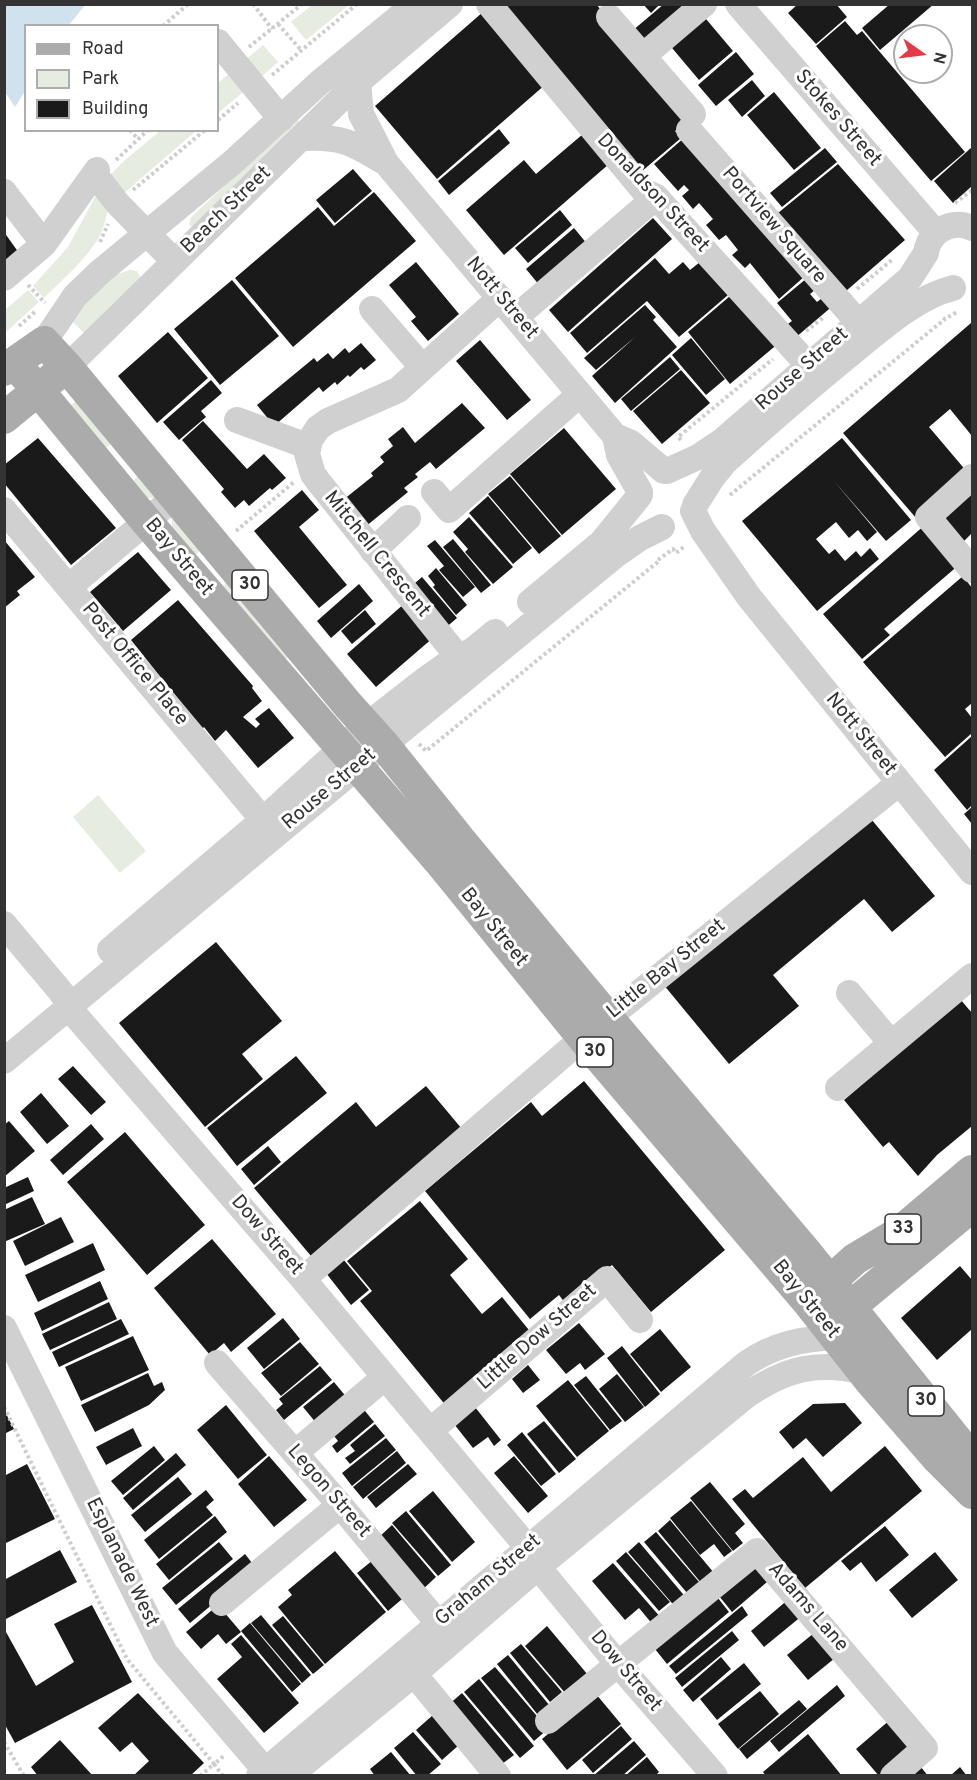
<!DOCTYPE html>
<style>
body{margin:0}
#map{position:relative;width:977px;height:1780px;overflow:hidden;background:#fff;font-family:Overpass,sans-serif}
canvas{display:block}
.frame{position:absolute;inset:0;border:6px solid #333;pointer-events:none}
.legend{position:absolute;left:24px;top:24px;width:195px;height:108px;box-sizing:border-box;background:#fff;border:2px solid #adadad;margin:0;padding:8px 10px;list-style:none;font-size:18px;color:#333}
.legend li{display:flex;align-items:center;gap:12px;height:30px}
.legend b{width:30px;border:2px solid #adadad}
.north{position:absolute;left:893px;top:24px;width:60px;height:60px;box-sizing:border-box;background:#fff;border:2px solid #adadad;border-radius:50%;rotate:104deg;font-size:16px;font-weight:700;line-height:24px;text-align:center;color:#333}
.north::after{content:'';display:block;margin:auto;width:21px;height:27px;background:#e63946;clip-path:polygon(50% 0,100% 100%,50% 72%,0 100%)}
</style>
<div id="map">
<canvas width="977" height="1780"></canvas>
<div class="frame"></div>
<ul class="legend">
<li><b style="height:8px;background:#ababab"></b>Road</li>
<li><b style="height:16px;background:#e6ecdf"></b>Park</li>
<li><b style="height:16px;background:#1a1a1a"></b>Building</li>
</ul>
<div class="north">N</div>
</div>
<script>
const g = document.querySelector('canvas').getContext('2d');
g.lineJoin = 'round';
function fillPath(path, color) { g.fillStyle = color; g.fill(path, 'evenodd'); }
function trace(path, color, width, dash) { g.strokeStyle = color; g.lineWidth = width; g.lineCap = dash ? 'butt' : 'round'; g.setLineDash(dash || []); g.stroke(path); }
function drawText(font, color, halo, rows, align = 'center') {
  g.font = font + ' Overpass,sans-serif'; g.lineWidth = 6; g.setLineDash([]); g.textBaseline = 'middle'; g.strokeStyle = halo; g.fillStyle = color; for (const [text, x, y, turn = 0] of rows) {
    g.save(); g.translate(x, y); g.rotate((+turn || 0) * Math.PI / 180); g.textAlign = isNaN(turn) ? turn : align; if (halo) g.strokeText(text, 0, 0); g.fillText(text, 0, 0); g.restore();
  }
}
fillPath(new Path2D(`
 M312 5V4L349 5 306 40 291 22Z
 M263 45 278 62 258 80 243 62Z
 M232 71 247 89 218 113V83Z
 M297 119 301 124 193 227 189 225 191 217Z
 M160 131H196L123 194 109 176 125 160Z
 M95 197 99 198 108 210C106 218 104 226 101 233 90 256 62 280 44 298L33 286 68 247Z
 M130 270 137 271 141 279 85 334 71 320 74 312 115 275Z
 M28 290 39 302 5 333V310Z
 M80 398 115 441 106 448 70 406Z
 M141 472 156 495 154 498H148L133 481Z
 M176 517 204 548 195 555 172 528V519Z
 M231 579 293 653 283 661 222 587Z
 M98 795 146 851 120 873 73 817Z`), '#e6ecdf');
fillPath(new Path2D(`
 M4 5H85L69 25 26 26 25 91 15 107 5 92Z`), '#cfe2ee');
fillPath(new Path2D(`
 M505 4H596L692 118 675 131 681 138 641 172Z
 M643 4H660L651 13Z
 M664 4H698L646 48 632 31Z
 M798 4H836L847 17 816 44 788 13Z
 M890 4H934L880 50 862 28Z
 M483 12 546 84 437 179 375 106Z
 M701 13 733 51 699 80 667 42Z
 M845 21 857 35 862 31 965 152 931 181 816 46Z
 M736 52 754 74 716 106 698 85Z
 M752 80 765 96 742 117 728 100Z
 M774 92 821 148 794 170 747 115Z
 M499 129 510 143 449 195 438 181Z
 M583 134 609 164 504 255 466 210 524 160 536 174Z
 M685 137 805 276 779 299 750 263 745 268 732 255 738 250 726 235 719 240 706 225 713 219 699 203 693 209 682 196 689 190 684 185 678 191 654 164Z
 M972 147V186L953 203 934 181Z
 M825 148 837 162 782 207 770 193Z
 M838 164 905 240 846 291 778 213Z
 M353 169 372 191 335 223 316 200Z
 M374 192 416 241 293 347 235 278 318 207 334 226Z
 M560 210 572 225 528 263 515 248Z
 M653 218 672 239 568 332 549 310Z
 M574 228 588 245 540 286 526 269Z
 M4 232 19 253 4 264Z
 M655 258 669 274 683 262 690 270 700 262 728 295 679 337 647 301 587 353 570 333Z
 M416 262 459 314 428 341 411 321 416 317 389 285Z
 M807 278 816 289 810 294 817 302 827 294 835 304 795 338 785 326 792 321 777 303Z
 M232 280 279 336 220 385 174 329Z
 M737 290 780 342 730 384 688 332Z
 M645 305 656 317 653 320 677 347 615 403 592 376 635 337 596 370 584 358Z
 M971 323 972 436 950 409 929 427 968 473 916 518 843 433Z
 M168 332 208 378 157 423 118 376Z
 M691 338 725 379 706 395 672 355Z
 M480 340 531 400 507 420 456 361Z
 M361 343 376 360 364 370 361 367 350 377 348 375 337 385 335 382 323 392 319 387 274 426 257 405 314 358 317 362 328 353 333 359 345 348 349 353Z
 M670 357 680 369 631 411 621 399Z
 M681 370 710 403 662 444 633 411Z
 M211 380 222 393 201 411 206 417 179 440 163 422Z
 M462 403 485 428 436 469 430 462 415 474 418 477 404 488 408 492 365 527 343 500 373 476 371 473 384 462 380 457 393 446 388 439 403 427 415 443Z
 M203 421 247 469 264 454 286 478 272 490 270 488 249 506 244 500 235 508 221 492 224 489 182 440Z
 M564 428 616 489 562 535 510 474Z
 M38 438 116 528 71 565 4 483V465Z
 M842 438 911 520 886 541 834 481 877 532 867 541 858 530 849 538 836 522 816 539 829 554 835 549 845 561 856 551 861 557 870 548 879 559 817 611 742 521Z
 M510 476 561 536 539 554 488 494Z
 M302 490 319 510 299 527 347 585 319 608 254 531Z
 M972 493V533L963 542 943 519Z
 M488 496 532 548 513 564 469 513Z
 M469 517 513 567 493 584 465 552 468 549 453 532Z
 M926 524 960 564 884 629 890 635 862 659 823 614Z
 M453 539 491 585 481 593 443 547Z
 M4 540 35 577 17 591 20 595 4 608Z
 M435 540 475 587 463 597 439 570 444 566 427 546Z
 M138 552 171 590 123 631 90 592Z
 M436 568 467 605 456 615 433 587 435 585 428 576Z
 M963 576 972 588V703L965 709 972 718V733L945 757 863 662Z
 M422 577 457 618 443 630 408 589Z
 M359 584 373 601 331 638 317 621Z
 M178 600 253 686 252 688 262 701 243 717 256 728 260 724 255 719 269 708 294 738 258 768 226 730 215 741 204 727 202 729 131 640Z
 M405 603 434 637 376 687 347 654Z
 M365 610 376 624 352 644 341 631Z
 M972 736V805L967 810 934 770Z
 M972 807V824L964 814Z
 M867 814 935 896 892 932 864 899 773 975 799 1006 729 1064 663 984Z
 M216 942 282 1021 242 1054 263 1079 205 1127 119 1023Z
 M960 999 972 1013V1126L937 1155 918 1176 889 1142 883 1147 844 1100Z
 M296 1056 327 1093 237 1166 207 1128Z
 M73 1066 106 1102 91 1115 58 1079Z
 M584 1081 725 1250 651 1312 612 1265 565 1303 559 1295 530 1319 425 1191 531 1102 542 1116Z
 M426 1086 467 1135 316 1262 254 1188 356 1102 376 1127Z
 M41 1093 69 1126 47 1144 20 1112Z
 M9 1121 35 1151 4 1177V1125Z
 M91 1124 104 1139 63 1175 50 1160Z
 M125 1132 205 1225 147 1275 67 1182Z
 M268 1146 281 1162 254 1185 241 1169Z
 M28 1177 34 1191 4 1205V1188Z
 M32 1197 45 1224 4 1242V1210Z
 M420 1201 468 1259 450 1275 482 1314 502 1297 533 1335 447 1407 360 1301 372 1291 347 1261Z
 M61 1217 74 1242 25 1266 13 1241Z
 M212 1239 276 1314 231 1352 224 1343 210 1355 154 1288Z
 M93 1243 105 1270 38 1302 25 1275Z
 M343 1259 369 1290 351 1305 326 1273Z
 M960 1266 972 1280V1329L937 1360 901 1318Z
 M100 1281 108 1299 42 1331 34 1313Z
 M109 1302 117 1319 50 1350 42 1334Z
 M283 1318 300 1339 264 1369 247 1348Z
 M121 1319 129 1334 59 1367 52 1352Z
 M579 1323 605 1354 585 1370 580 1363 566 1374 546 1350Z
 M660 1329 691 1367 661 1392 630 1354Z
 M133 1336 149 1370 81 1401 65 1367Z
 M300 1342 319 1364 281 1396 261 1373Z
 M622 1346 660 1394 645 1407 607 1358Z
 M528 1365 540 1380 523 1393 512 1379Z
 M320 1366 332 1380 284 1420 276 1410 283 1404 279 1399Z
 M148 1373 154 1386 162 1382 165 1390 149 1405 95 1432 81 1405Z
 M617 1374 644 1407 625 1422 599 1389Z
 M586 1376 622 1421 610 1430 574 1385Z
 M568 1380 609 1431 577 1457 536 1406Z
 M334 1382 348 1399 317 1424 303 1407Z
 M845 1403 862 1423 823 1457 806 1438 793 1449 779 1432 813 1404Z
 M226 1405 267 1455 238 1479 197 1430Z
 M361 1406 374 1422 337 1453 332 1446 338 1441 331 1432Z
 M475 1407 501 1440 494 1446 488 1437 473 1448 454 1424Z
 M4 1410 14 1429 4 1434Z
 M544 1421 576 1459 559 1473 527 1434Z
 M375 1424 385 1436 350 1464 345 1458 355 1451 350 1445Z
 M133 1428 142 1446 106 1465 96 1447Z
 M522 1432 556 1474 541 1486 507 1445Z
 M386 1438 396 1450 352 1486 342 1473Z
 M154 1446 165 1460 123 1495 111 1481Z
 M885 1446 922 1491 805 1588 732 1499 745 1489 753 1498 803 1457 831 1492Z
 M397 1451 406 1463 363 1499 353 1487Z
 M176 1453 186 1465 133 1510 123 1498Z
 M269 1456 307 1500 274 1527 238 1484Z
 M514 1456 548 1496 528 1513 494 1473Z
 M27 1464 55 1519 4 1544V1476Z
 M408 1464 417 1474 376 1508 367 1497Z
 M178 1477 192 1494 145 1532 131 1515Z
 M710 1482 745 1524 735 1533 743 1543 733 1551 690 1498Z
 M206 1490 214 1500 206 1507 213 1515 159 1559 144 1540Z
 M433 1491 475 1542 452 1562 409 1511Z
 M691 1501 732 1551 724 1557 714 1544 700 1555 670 1518Z
 M406 1511 451 1565 438 1576 392 1523Z
 M215 1516 227 1532 169 1580 156 1564Z
 M670 1520 719 1579 707 1590 658 1531Z
 M392 1525 436 1577 421 1591 377 1539Z
 M885 1526 909 1555 876 1582 861 1562 850 1571 841 1561Z
 M656 1532 706 1590 693 1600 644 1542Z
 M219 1542 233 1559 176 1605 162 1588Z
 M639 1542 688 1600 677 1609 628 1552Z
 M60 1550 77 1582 4 1620V1580Z
 M335 1551 386 1612 325 1664 278 1607 292 1595 288 1590Z
 M626 1552 670 1602 659 1611 616 1561Z
 M935 1552 958 1580 912 1618 889 1590Z
 M245 1554 256 1568 190 1623 178 1609Z
 M378 1556 408 1594 388 1611 357 1573Z
 M761 1561 774 1576 732 1612 719 1596Z
 M613 1563 662 1619 654 1626 639 1608 625 1620 592 1581Z
 M718 1598 729 1612 667 1664 655 1649Z
 M790 1598 803 1615 764 1647 751 1631Z
 M92 1605 132 1682 15 1743 4 1723V1633L6 1632 36 1686 74 1662 54 1624Z
 M218 1605 241 1632 226 1644 218 1634 201 1649 186 1632Z
 M742 1606 748 1615 676 1674 669 1666Z
 M261 1615 311 1675 302 1683 251 1623Z
 M283 1616 324 1665 313 1674 272 1625Z
 M250 1623 301 1684 292 1692 241 1631Z
 M547 1626 588 1675 566 1694 525 1646Z
 M732 1631 739 1640 682 1687 675 1678Z
 M814 1633 835 1658 808 1680 787 1655Z
 M241 1635 299 1703 264 1733 217 1679 242 1657 231 1644Z
 M521 1644 562 1692 550 1702 510 1653Z
 M508 1655 550 1706 538 1715 497 1664Z
 M721 1657 731 1669 693 1702 683 1690Z
 M744 1663 761 1684 717 1720 700 1699Z
 M495 1667 548 1729 534 1741 481 1678Z
 M479 1679 534 1746 520 1758 464 1692Z
 M837 1685 845 1696 779 1752 770 1741Z
 M760 1691 779 1714 738 1749 718 1724Z
 M138 1693 204 1763 190 1776H133L149 1761 132 1742 120 1752 98 1728Z
 M462 1693 514 1755 498 1767 447 1706Z
 M596 1694 621 1724 567 1770 542 1739Z
 M799 1700 807 1709 747 1759 739 1749Z
 M433 1715 459 1745 442 1760 416 1730Z
 M891 1719 915 1747 882 1776H879L856 1749Z
 M621 1726 632 1739 593 1773 582 1760Z
 M413 1732 441 1764 427 1776H417L394 1748Z
 M808 1734 842 1776H766L763 1772Z
 M60 1740 93 1776H38L31 1767Z
 M634 1741 646 1755 622 1776H593Z
 M391 1752 411 1776H375L370 1769Z
 M647 1757 659 1772 655 1776H625Z
 M921 1767 928 1776H911Z
 M960 1767 967 1776H950Z`), '#1a1a1a');
trace(new Path2D(`
 M253 4 272 29
 M278 24 301 50
 M163 26 188 4
 M249 47 302 4
 M272 75 357 4
 M218 120 238 103
 M130 130 138 139
 M116 160 148 130
 M133 190 205 130
 M955 203 971 191 972 193
 M100 242 108 224
 M28 285 45 303
 M857 289 893 259
 M943 318 945 319 957 312
 M19 326 36 311
 M806 331 824 317
 M681 440 678 437 773 359
 M730 495 945 319
 M236 531 294 482
 M658 560 673 549 676 553 685 546
 M419 744 426 751 659 561
 M4 1407 127 1659 214 1764 200 1776
 M4 1742 24 1776
 M223 1776 214 1764 225 1755`), '#cdcdcd', 4, [3, 3]);
trace(new Path2D(`
 M489 4 644 191 656 197 820 378
 M738 4 936 233
 M609 17 693 114
 M218 42 281 119
 M643 56 704 4
 M358 82 361 114 386 163 615 436 631 443 664 471
 M689 130 858 322
 M303 138C342 136 353 143 386 163
 M100 181 118 204 174 261
 M4 192 44 244
 M927 248C933 228 955 220 972 228
 M4 278 44 244 97 170
 M372 309 422 367
 M516 317 656 197
 M44 342 75 296 100 272 233 162 319 83 415 4
 M67 367 358 82 450 4
 M237 420 307 446
 M615 436 619 455 640 492
 M667 471 698 457 722 441 910 278 926 253
 M972 477 928 517 972 570
 M434 492 449 510 580 394
 M695 505 712 478 725 462C767 424 810 387 854 351 882 328 917 297 953 288
 M4 510 263 820
 M693 511 703 531 749 597 972 872
 M373 551 408 518
 M69 587 175 497
 M530 602 602 542 640 495
 M458 657 318 481 313 474 307 454 310 440 318 428 328 421 398 390 500 298
 M4 924 61 992 76 1016 303 1279 528 1548
 M110 950 263 820 367 725 426 679 450 662 473 650 495 632
 M849 993 891 1043
 M4 1061 357 767 617 554 640 538 662 527
 M838 1088 972 976
 M303 1279 583 1038 899 783
 M4 1328 165 1653 270 1776
 M217 1363 340 1505 438 1623
 M430 1431 607 1279 640 1320
 M295 1453 385 1377
 M538 1567 617 1663 715 1776
 M222 1603 340 1505
 M414 1674 498 1776
 M548 1721 757 1551 925 1748 893 1776
 M259 1776 747 1363C775 1344 803 1339 835 1337
 M289 1776 414 1674 538 1567 747 1395C786 1369 815 1361 862 1371`), '#d0d0d0', 26);
trace(new Path2D(`
 M14 363 38 390 146 521 439 861 583 1038 808 1302 871 1382 938 1459 972 1493
 M4 370 44 342 67 367 348 705 384 745 461 841 608 1018 806 1252 972 1459
 M4 418 54 377
 M814 1296 855 1259 900 1232 972 1171
 M832 1322 972 1206`), '#ababab', 32);
for (const [x, y, w] of [
 [250,585,36],
 [595,1052,36],
 [903,1229,36],
 [926,1401,36]
]) { const box = new Path2D(); box.roundRect(x - w / 2, y - 15, w, 30, 4.5); g.fillStyle = '#fff'; g.fill(box); trace(box, '#333', 1.5); }
drawText('bold 18px', '#333', null, [
 ["30",250,585],
 ["30",595,1052],
 ["33",903,1229],
 ["30",926,1401]
]);
drawText('20px', '#333', '#fff', [
 ["Stokes Street",837,119,49],
 ["Donaldson Street",652,194,47],
 ["Beach Street",227,211,-44],
 ["Portview Square",773,226,49],
 ["Nott Street",501,299,50],
 ["Rouse Street",803,370,-41],
 ["Mitchell Crescent",376,555,51],
 ["Bay Street",178,558,50],
 ["Post Office Place",134,665,50],
 ["Nott Street",860,735,51],
 ["Rouse Street",330,790,-40],
 ["Bay Street",493,928,51],
 ["Little Bay Street",667,970,-39],
 ["Dow Street",266,1236,49],
 ["Bay Street",805,1300,51],
 ["Little Dow Street",538,1338,-41],
 ["Legon Street",328,1492,49],
 ["Esplanade West",121,1563,64],
 ["Graham Street",489,1581,-40],
 ["Adams Lane",807,1608,49],
 ["Dow Street",625,1672,50]
]);
</script>
